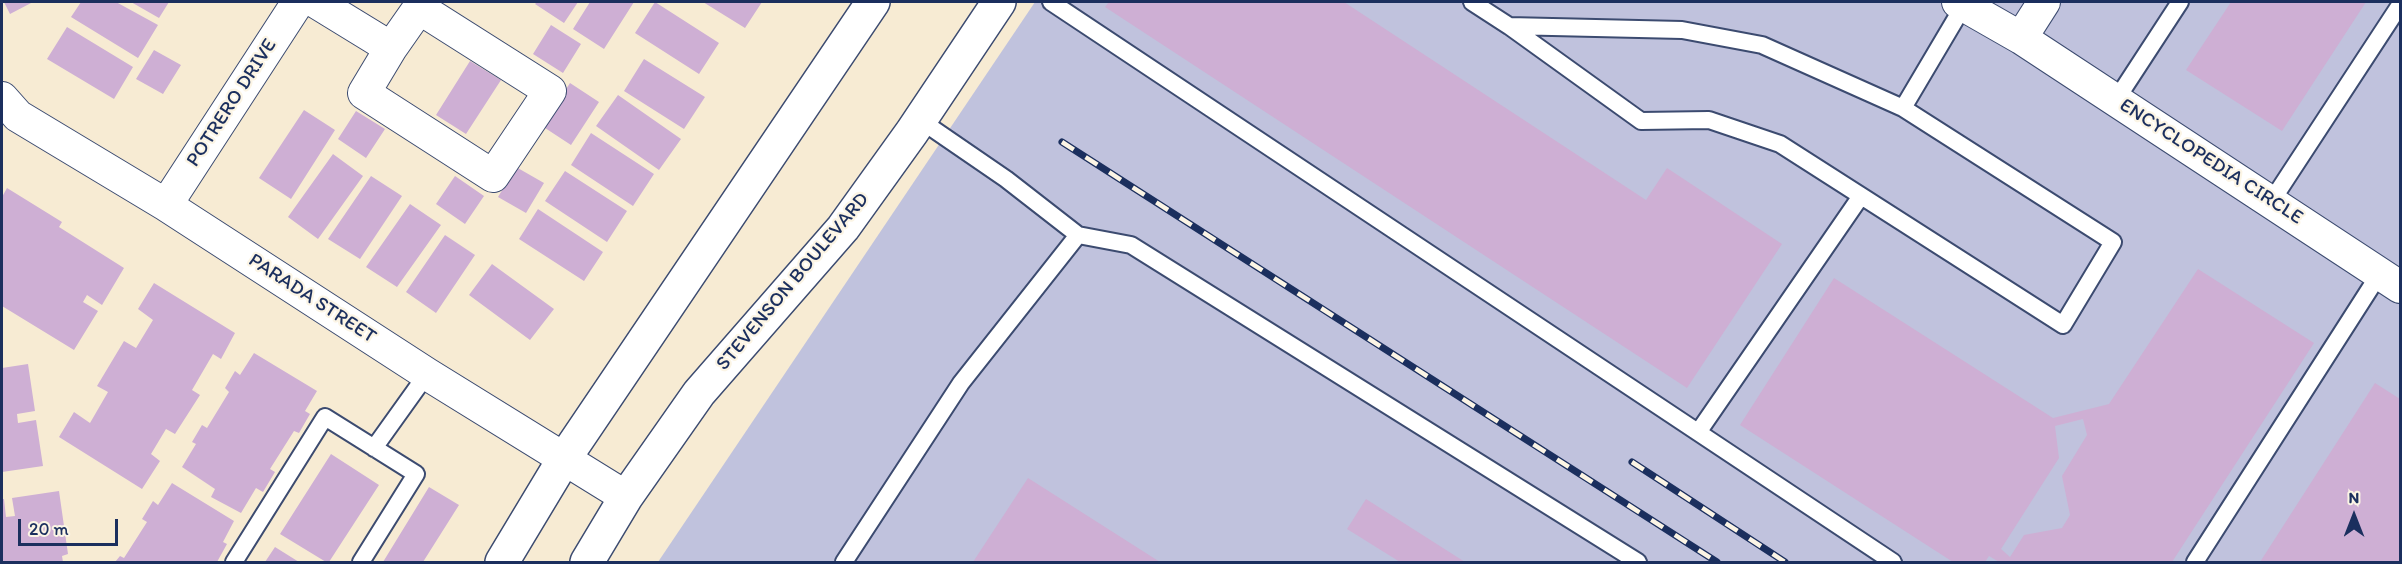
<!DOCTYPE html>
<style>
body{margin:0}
#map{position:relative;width:2402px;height:564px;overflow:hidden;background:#f7ebd3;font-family:Itim,sans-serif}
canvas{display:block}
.frame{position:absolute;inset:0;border:3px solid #1b2f5e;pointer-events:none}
.north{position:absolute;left:2324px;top:486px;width:60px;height:60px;-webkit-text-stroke:4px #fcf5e5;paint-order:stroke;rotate:0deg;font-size:16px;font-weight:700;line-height:24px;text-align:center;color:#1b2f5e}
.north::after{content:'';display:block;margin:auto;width:21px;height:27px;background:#1b2f5e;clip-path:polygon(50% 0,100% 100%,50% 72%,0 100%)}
.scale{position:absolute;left:18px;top:519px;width:100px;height:27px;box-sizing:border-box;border:3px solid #1b2f5e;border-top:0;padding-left:8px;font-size:18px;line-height:21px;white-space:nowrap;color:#1b2f5e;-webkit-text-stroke:4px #fcf5e5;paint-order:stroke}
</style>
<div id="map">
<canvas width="2402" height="564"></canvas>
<div class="frame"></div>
<div class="north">N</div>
<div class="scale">20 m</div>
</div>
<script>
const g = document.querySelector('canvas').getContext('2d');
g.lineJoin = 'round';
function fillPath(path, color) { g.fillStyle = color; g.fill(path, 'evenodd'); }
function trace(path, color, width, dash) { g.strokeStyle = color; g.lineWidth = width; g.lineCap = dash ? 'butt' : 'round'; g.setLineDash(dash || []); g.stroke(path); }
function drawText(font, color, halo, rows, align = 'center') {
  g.font = font + ' Itim,sans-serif'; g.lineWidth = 4.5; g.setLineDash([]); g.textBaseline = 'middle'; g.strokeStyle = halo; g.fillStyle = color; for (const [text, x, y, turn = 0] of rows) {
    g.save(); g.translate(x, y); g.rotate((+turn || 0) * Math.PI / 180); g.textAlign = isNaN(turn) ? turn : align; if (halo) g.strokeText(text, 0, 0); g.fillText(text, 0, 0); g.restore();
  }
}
fillPath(new Path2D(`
 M1035 2H2400V562H658Z`), '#c0c2dd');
fillPath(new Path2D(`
 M4 2H33L10 14Z
 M81 2H116L158 25 138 58 71 17Z
 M131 2H169L159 18Z
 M537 2H578L564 23 535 4Z
 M590 2H634L604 49 573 29Z
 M655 2 719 43 699 74 635 33Z
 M703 2H762L745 28Z
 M1109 2H1344L1646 200 1667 168 1782 244 1687 388 1105 7Z
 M2231 2H2366L2282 131 2186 70Z
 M551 25 581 44 563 73 533 54Z
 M67 27 133 67 114 99 47 59Z
 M154 50 181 65 163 94 136 79Z
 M644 59 705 97 684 129 624 91Z
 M470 61 501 80 466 134 436 115Z
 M570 83 599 102 571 145 542 126Z
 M618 95 681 139 659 170 596 126Z
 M304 110 335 130 291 199 259 178Z
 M356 111 385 129 366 158 338 139Z
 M591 133 654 174 633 206 571 165Z
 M333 154 363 176 318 239 288 217Z
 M516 167 544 183 526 213 498 197Z
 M565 171 627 211 607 242 545 201Z
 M371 176 402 196 360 259 328 239Z
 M455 176 484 196 465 224 436 204Z
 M7 188 62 222 59 227 124 268 102 305 87 295 83 302 98 311 74 350 2 306V197Z
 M410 204 441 225 397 287 366 267Z
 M538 209 603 252 584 281 519 239Z
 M445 235 475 255 436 313 406 292Z
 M492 264 554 309 530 340 469 295Z
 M2198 269 2314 343 2172 562H1999L1989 556 1985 562H1953L1740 425 1834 278 2053 418 2109 404ZM2083 419 2087 435 2062 476 2070 515 2062 528 2024 535 2010 557 2001 549 2059 458 2055 426Z
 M154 283 235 333 221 359 213 354 192 390 200 395 175 434 166 429 151 454 160 461 142 489 59 437 74 412 90 423 108 392 97 386 124 341 136 348 153 320 138 309Z
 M254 353 317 391 305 411 310 414 299 433 294 431 270 469 275 472 263 492 256 488 241 513 211 497 215 489 182 467 196 444 192 442 202 425 207 428 229 392 225 388 235 371 240 375Z
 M28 364 35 411 17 414 18 423 36 420 43 466 2 472V368Z
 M2375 383 2400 399V562H2260Z
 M331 454 379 485 329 562H326L280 534Z
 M1028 478 1160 562H973Z
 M172 483 234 521 223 542 227 544 217 562H115L120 556 124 558 147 522 142 519 153 501 158 505Z
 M429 487 459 505 423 562H383Z
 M59 491 68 554 62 556 63 562H2V499H4L6 517 15 516 12 498Z
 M1366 499 1465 562H1400L1347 529Z
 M275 547 299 562H265Z`), '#ceafd4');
const service = new Path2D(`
 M1051 2 1893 562
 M1472 2 1509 26 1682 30 1762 45 1903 108 1964 5
 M1509 26 1641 121 1709 120 1780 144 2063 325 2113 242 1903 108
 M2116 100 2180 2
 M920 120 1006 179 1078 235 1131 245 1638 562
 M2271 202 2400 5
 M1699 431 1861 196
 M374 448 427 374
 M234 562 325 417 416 474 361 562
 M844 562 961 383 1078 235
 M2195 562 2380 273`);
const minor = new Path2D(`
 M316 2 391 48
 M1958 2 2021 38
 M2044 2 2021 38 2400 287
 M419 8 550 91 493 176 364 93 391 48Z
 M2 98 18 116 166 205 427 374 626 497
 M166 205 298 2`);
const secondary = new Path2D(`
 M502 562 564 459 873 2
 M587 562 626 497 699 393 843 228 912 132 999 2`);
trace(service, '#3c4b70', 20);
trace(minor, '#3c4b70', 34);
trace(secondary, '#3c4b70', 36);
trace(service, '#fff', 16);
trace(minor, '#fff', 32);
trace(secondary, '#fff', 33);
const rail = new Path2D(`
 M1062 142 1717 562
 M1632 462 1785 562`);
trace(rail, '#1b2f5e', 7);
trace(rail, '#fcf5e5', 4.5, [14]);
drawText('20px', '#1b2f5e', '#fcf5e5', [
 ["POTRERO DRIVE",232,103,-57],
 ["ENCYCLOPEDIA CIRCLE",2211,162,33],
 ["STEVENSON BOULEVARD",793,282,-50],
 ["PARADA STREET",312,299,33]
]);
</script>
